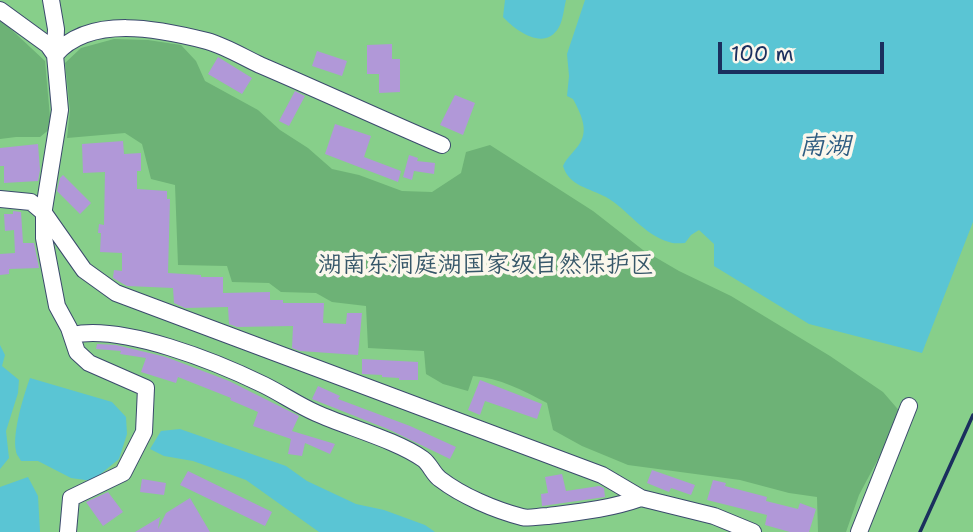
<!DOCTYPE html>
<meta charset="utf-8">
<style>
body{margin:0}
#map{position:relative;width:973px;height:532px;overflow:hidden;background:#f0e0c0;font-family:"Shantell Sans",sans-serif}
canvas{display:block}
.scale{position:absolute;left:718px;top:42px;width:166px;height:32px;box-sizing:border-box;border:4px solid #1b2f5e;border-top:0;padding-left:9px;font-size:21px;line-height:24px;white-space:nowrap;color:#1b2f5e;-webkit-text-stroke:5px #fbf7ec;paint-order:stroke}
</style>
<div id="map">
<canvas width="973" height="532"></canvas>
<div class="scale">100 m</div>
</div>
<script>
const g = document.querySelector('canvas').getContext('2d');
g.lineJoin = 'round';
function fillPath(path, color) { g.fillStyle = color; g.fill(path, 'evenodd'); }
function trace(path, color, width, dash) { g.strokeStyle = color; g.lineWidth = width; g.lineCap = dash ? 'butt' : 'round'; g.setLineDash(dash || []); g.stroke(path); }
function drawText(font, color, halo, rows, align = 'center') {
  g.font = font + ' "Shantell Sans","LXGW WenKai TC",sans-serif'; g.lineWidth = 7; g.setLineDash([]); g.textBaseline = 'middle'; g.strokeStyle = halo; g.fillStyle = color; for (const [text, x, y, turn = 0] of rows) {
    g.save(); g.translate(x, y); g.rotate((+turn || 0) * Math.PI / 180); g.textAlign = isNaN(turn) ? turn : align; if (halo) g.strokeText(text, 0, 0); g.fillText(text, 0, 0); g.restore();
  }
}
fillPath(new Path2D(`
 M0 0H973V532H0Z`), '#87cf8a');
fillPath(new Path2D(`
 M0 19 45 61 51 128 40 137H16L0 139Z
 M114 39 148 40 181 45 196 61 205 81 258 110 280 130 308 148 332 169 359 175 402 191 432 192 461 173 466 152 490 145 593 211 643 250 679 271 731 296 830 356 883 392 902 414 859 495 846 532H818L817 497 789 493 740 480 628 465 582 446 553 430 547 403C522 390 500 378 473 376L468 391 443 384 426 374 424 351 368 348 366 306 332 302 316 293 281 292 269 283 232 282 227 266 178 265 175 185 151 179 142 144 125 133 67 138 70 110 65 63 81 48Z`), '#6db276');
fillPath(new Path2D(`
 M505 0H566C564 8 563 20 559 27 545 52 516 31 503 17Z
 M585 0H973V222L922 353 809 324 714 266V244L699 230 691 235 685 243C680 243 673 244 669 242 644 235 627 209 606 197 589 188 569 186 563 166 567 157 575 151 580 143 589 129 580 112 573 99L567 96 569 76 567 54Z
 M0 345 5 355 2 366 19 380 18 393 6 431 9 458 0 469Z
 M30 378 112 402 126 417 127 434 119 459 92 481 71 478 38 461H21C19 457 16 454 16 451 12 433 24 394 30 378Z
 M180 429 286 466 307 481 356 504 384 510 425 525 435 532H319L246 480 193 461 164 456 150 449 161 431Z
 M28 477 38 496 40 532H0V487Z`), '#5ac5d4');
fillPath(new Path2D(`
 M392 44V59H400V92L379 93V74H367V45Z
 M317 51 347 61 342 76 312 66Z
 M218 57 252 78 242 94 208 74Z
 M295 91 305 96 289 126 279 121Z
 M455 95 475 103 463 135 440 125Z
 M335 124 371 136 364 157 401 171 398 182 325 154Z
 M123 141 124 154 141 153V171H137V189L167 191V199H170L168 273 201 275V277H223V293L270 292V300H283V303H324L323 323 346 324 347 313H362L358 355 300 351 292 348 293 326 237 327 229 324 228 307 185 308 174 303 173 288 127 286 113 278 114 270 122 271V253L100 252 101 233H98L99 224 104 225 105 172 83 173 82 144Z
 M38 144 40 170 38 181 4 183V166H0V148Z
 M409 155 418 158 417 161 435 163 434 174 414 171 412 180 403 177Z
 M63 175 91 203 80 214 57 191 60 178Z
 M13 211 21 212 23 243H34L39 268 9 269V274L0 275V254L15 253 14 230 5 231 4 214H13Z
 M97 344 116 345 166 357 229 381 299 416 292 431 335 444 330 454 305 443 302 456 288 454 291 439 253 426 258 412 230 400 231 398 178 377 176 383 141 372 146 358 120 354 121 351 96 349Z
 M362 359 418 362V380H399V378L382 377V375L362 374Z
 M480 380 542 404 537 419 485 401 480 415 468 410Z
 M318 386 340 396 338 399 410 426 456 447 450 459 390 430 312 399Z
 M652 470 695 485 691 495 671 488 669 492 647 483Z
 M188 471 272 512 265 526 180 485Z
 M562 474 566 491 599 486 604 488 605 497 542 506 541 494 548 493 545 477Z
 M142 479 166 483 164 495 140 492Z
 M713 480 726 483 725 486 767 497 766 501 798 509 800 503 816 509 809 532H790L765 525 767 515 707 500Z
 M108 492 123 512 103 526 86 502Z
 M190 498 210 532H135L160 517 158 529 166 513Z`), '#b198d8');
const minor = new Path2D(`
 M51 0 56 29 55 55
 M0 10 48 45 55 55
 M0 199 31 202 44 213 84 270 116 293 602 475 641 498 714 516 753 532
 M72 335C123 324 217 362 264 385 282 394 298 405 316 413 347 427 396 440 423 459 430 464 433 474 440 479 462 496 495 510 522 517 529 519 539 516 548 516 580 512 610 509 641 498
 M68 532 71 498 123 473 144 432 146 388 89 363 77 352 69 328 57 306 44 238V209L60 110 55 55C90 14 160 29 207 41 225 46 243 57 260 65 321 91 381 119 442 145
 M859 532 909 406`);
trace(minor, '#3b4a6d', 18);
trace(minor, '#fff', 16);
trace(new Path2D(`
 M920 532 973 415`), '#1b2f5e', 3.5);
drawText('24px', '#365769', '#fbf7ec', [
 ["湖南东洞庭湖国家级自然保护区",486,266]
]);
drawText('italic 26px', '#2e5c81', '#fbf7ec', [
 ["南湖",825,147]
]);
</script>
